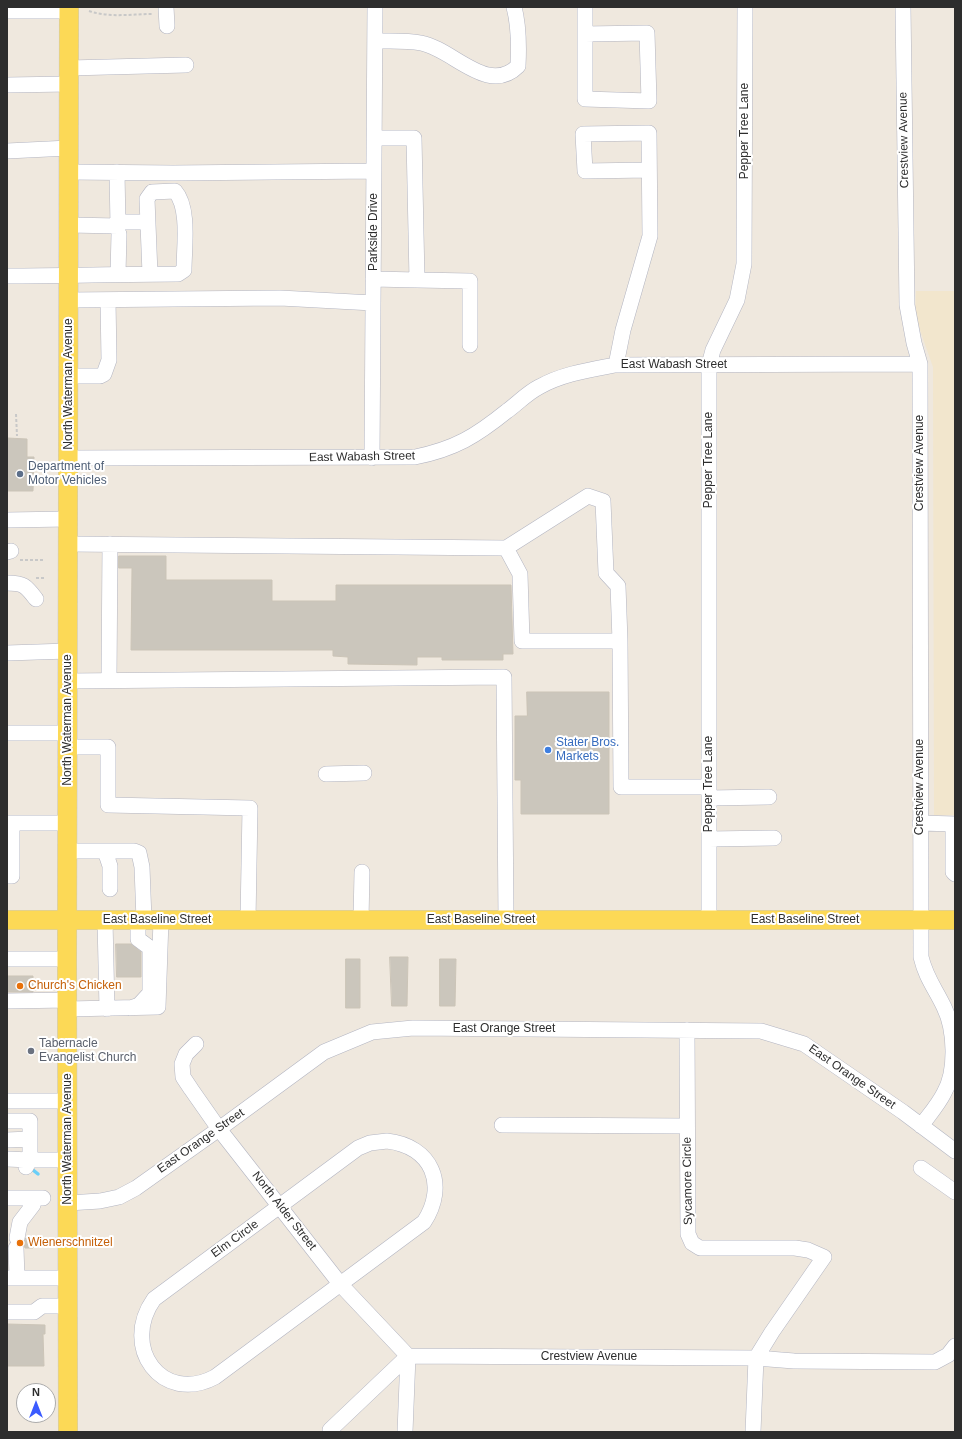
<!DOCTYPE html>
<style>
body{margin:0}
#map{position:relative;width:962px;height:1439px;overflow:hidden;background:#efe8de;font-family:Arial,sans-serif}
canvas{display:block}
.frame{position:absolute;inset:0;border:8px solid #2d2d2d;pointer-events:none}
.north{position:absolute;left:16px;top:1383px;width:40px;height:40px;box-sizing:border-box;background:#fff;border:1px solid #ababab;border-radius:50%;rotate:0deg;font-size:11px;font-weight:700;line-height:16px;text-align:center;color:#2d2d2d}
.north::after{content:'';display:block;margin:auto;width:14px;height:18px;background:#3b5bff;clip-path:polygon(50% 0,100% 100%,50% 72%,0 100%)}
</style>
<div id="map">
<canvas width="962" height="1439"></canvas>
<div class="frame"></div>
<div class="north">N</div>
</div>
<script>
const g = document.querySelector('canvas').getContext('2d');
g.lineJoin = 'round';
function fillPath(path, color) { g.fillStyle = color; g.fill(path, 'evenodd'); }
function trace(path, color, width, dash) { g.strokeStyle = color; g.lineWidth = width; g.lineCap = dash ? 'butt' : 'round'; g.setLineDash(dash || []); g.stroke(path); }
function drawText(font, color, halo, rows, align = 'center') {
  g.font = font + ' Arial,sans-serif'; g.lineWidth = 4; g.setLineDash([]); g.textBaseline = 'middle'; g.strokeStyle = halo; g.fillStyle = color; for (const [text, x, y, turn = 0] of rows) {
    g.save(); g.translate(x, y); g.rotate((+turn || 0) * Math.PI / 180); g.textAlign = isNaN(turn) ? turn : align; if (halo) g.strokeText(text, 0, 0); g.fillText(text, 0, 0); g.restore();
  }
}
fillPath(new Path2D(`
 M916 291H955V815H934L933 367 915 316Z`), '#f2e6cd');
trace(new Path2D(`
 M33 1170 38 1174`), '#6acff8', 3.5);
const building = new Path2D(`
 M7 438 27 439V457H34L33 491H7Z
 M119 556H166V580H272V601H336V585H511L513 654H503V660H442V657H417V665L348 664V657L333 656V650H131L132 568H119Z
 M527 692H609V814H521V780H515V716H527Z
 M116 944H131L141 952V977H117Z
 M390 957H408L407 1006H392Z
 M346 959H360V1008H346Z
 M440 959H456L455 1006H440Z
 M7 976H33V992H7Z
 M26 1238H33V1248H25L24 1244Z
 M7 1324 45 1325V1334H43L44 1366H7Z`);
fillPath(building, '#cbc6bc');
trace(building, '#cbc4b7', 1);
const minor = new Path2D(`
 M166 7 167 26
 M585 7V99L649 101 647 33 585 34
 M903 7 907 305 914 343 920 364 921 957C926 978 935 988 944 1007 955 1029 957 1071 944 1093 938 1105 929 1115 921 1126
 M7 11H69
 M375 41C390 41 406 40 421 43 453 49 488 96 518 66 519 47 519 26 514 7
 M69 68 186 65
 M7 85 69 84
 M7 151 69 148
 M69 172 173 173 374 171
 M118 222H147
 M69 225 118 226 117 172
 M118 274 119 234
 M7 276C64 276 121 274 178 274L184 270C184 248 190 208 175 191L152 192 147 199 150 274
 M373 279 417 280 414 138H374
 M417 280 470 281V345
 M69 300 280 298 373 303
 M616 365 623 330 650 236 649 133 583 134 585 171 649 170
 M69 376H100L104 374 109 360 108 300
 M68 458 415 457C455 449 476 436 507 411 517 404 527 393 539 387 562 374 589 370 615 365L920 364
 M372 458 375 7
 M7 520 68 519
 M68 544 506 548 588 496 603 501 606 573 618 586 620 641H522L520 574 506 548
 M7 552 11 551
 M7 583C24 583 26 586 36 599
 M620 641 621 787H709
 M7 653 68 651
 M109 680 110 544
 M68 681 504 677 506 920
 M7 733H67
 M68 747H108V805L250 808 248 920
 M326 774 364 773
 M709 798 769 797
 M7 823H68
 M920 823 955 824
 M953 824V872L955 874
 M709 839 774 838
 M68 851H103L106 854 110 866V889
 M103 851H134L139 853 142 867 144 920
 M7 876H12V823
 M105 920 107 1009
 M361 920 362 872
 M709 920V365L713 350 737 300 744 264 745 7
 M7 959H67
 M7 1001 68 1000
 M130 1008 139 1005 150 993V948L138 939V920
 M68 1009 158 1007 161 920
 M687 1030 688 1234 692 1243 700 1248H795L808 1250 824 1257 772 1332 756 1358 753 1432
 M196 1044 186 1054 182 1064 183 1077 191 1089 219 1129 341 1285 408 1356
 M7 1101H68
 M7 1121H30V1160L7 1159
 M502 1125 687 1126
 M7 1140 30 1139
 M387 1141C432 1146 448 1185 424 1222L215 1377C162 1405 120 1347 154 1299L358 1148 370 1143Z
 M26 1167 30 1160H68
 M921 1168 955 1192
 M7 1198H43
 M68 1203 100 1201 119 1197 136 1188 219 1129 324 1052 372 1032 413 1028 761 1031 804 1044 903 1112 955 1151
 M17 1238 20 1222 33 1205 34 1199
 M16 1248 17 1278
 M7 1278H68
 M7 1312H34L42 1306H68
 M330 1430 408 1356 756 1358 794 1361 935 1362 948 1355 955 1346
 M405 1432 408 1356`);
const major = new Path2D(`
 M7 920H955
 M68 1432 67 959 69 7`);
trace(minor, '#b2b4c1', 16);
trace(major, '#c8c8c8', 20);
trace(new Path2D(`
 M89 11C110 18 131 14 152 14
 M16 414 17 436
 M20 560H44
 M36 578H44`), '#c8c8c8', 2, [3, 2]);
trace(minor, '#fff', 15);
trace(major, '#fcd956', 19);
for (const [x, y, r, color] of [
 [20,474,4,"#5c6f8a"],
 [548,750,4,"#3f7fe0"],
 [20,986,4,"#e8710a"],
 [31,1051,4,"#6b7280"],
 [20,1243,4,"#e8710a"]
]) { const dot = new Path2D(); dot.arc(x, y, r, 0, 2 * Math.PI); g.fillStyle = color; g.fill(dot); trace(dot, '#fff', 1.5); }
drawText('12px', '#2d2d2d', '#fff', [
 ["Pepper Tree Lane",745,131,-90],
 ["Crestview Avenue",904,140,-91],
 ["Parkside Drive",374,232,-90],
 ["East Wabash Street",674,365],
 ["North Waterman Avenue",69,384,-90],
 ["East Wabash Street",362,457,-1],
 ["Pepper Tree Lane",709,460,-90],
 ["Crestview Avenue",920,463,-90],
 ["North Waterman Avenue",68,720,-90],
 ["Pepper Tree Lane",709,784,-90],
 ["Crestview Avenue",920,787,-90],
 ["East Baseline Street",157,920],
 ["East Baseline Street",481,920],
 ["East Baseline Street",805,920],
 ["East Orange Street",504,1029],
 ["East Orange Street",852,1077,35],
 ["North Waterman Avenue",68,1139,-90],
 ["East Orange Street",201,1141,-35],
 ["Sycamore Circle",688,1181,-91],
 ["North Alder Street",284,1211,52],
 ["Elm Circle",235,1239,-36],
 ["Crestview Avenue",589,1357]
]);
drawText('12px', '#4e5e75', '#fff', [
 ["Department of",28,467],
 ["Motor Vehicles",28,481]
], 'left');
drawText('12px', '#366cbe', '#fff', [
 ["Stater Bros.",556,743],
 ["Markets",556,757]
], 'left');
drawText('12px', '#c56008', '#fff', [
 ["Church's Chicken",28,986],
 ["Wienerschnitzel",28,1243]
], 'left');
drawText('12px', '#5b616d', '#fff', [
 ["Tabernacle",39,1044],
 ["Evangelist Church",39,1058]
], 'left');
</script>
